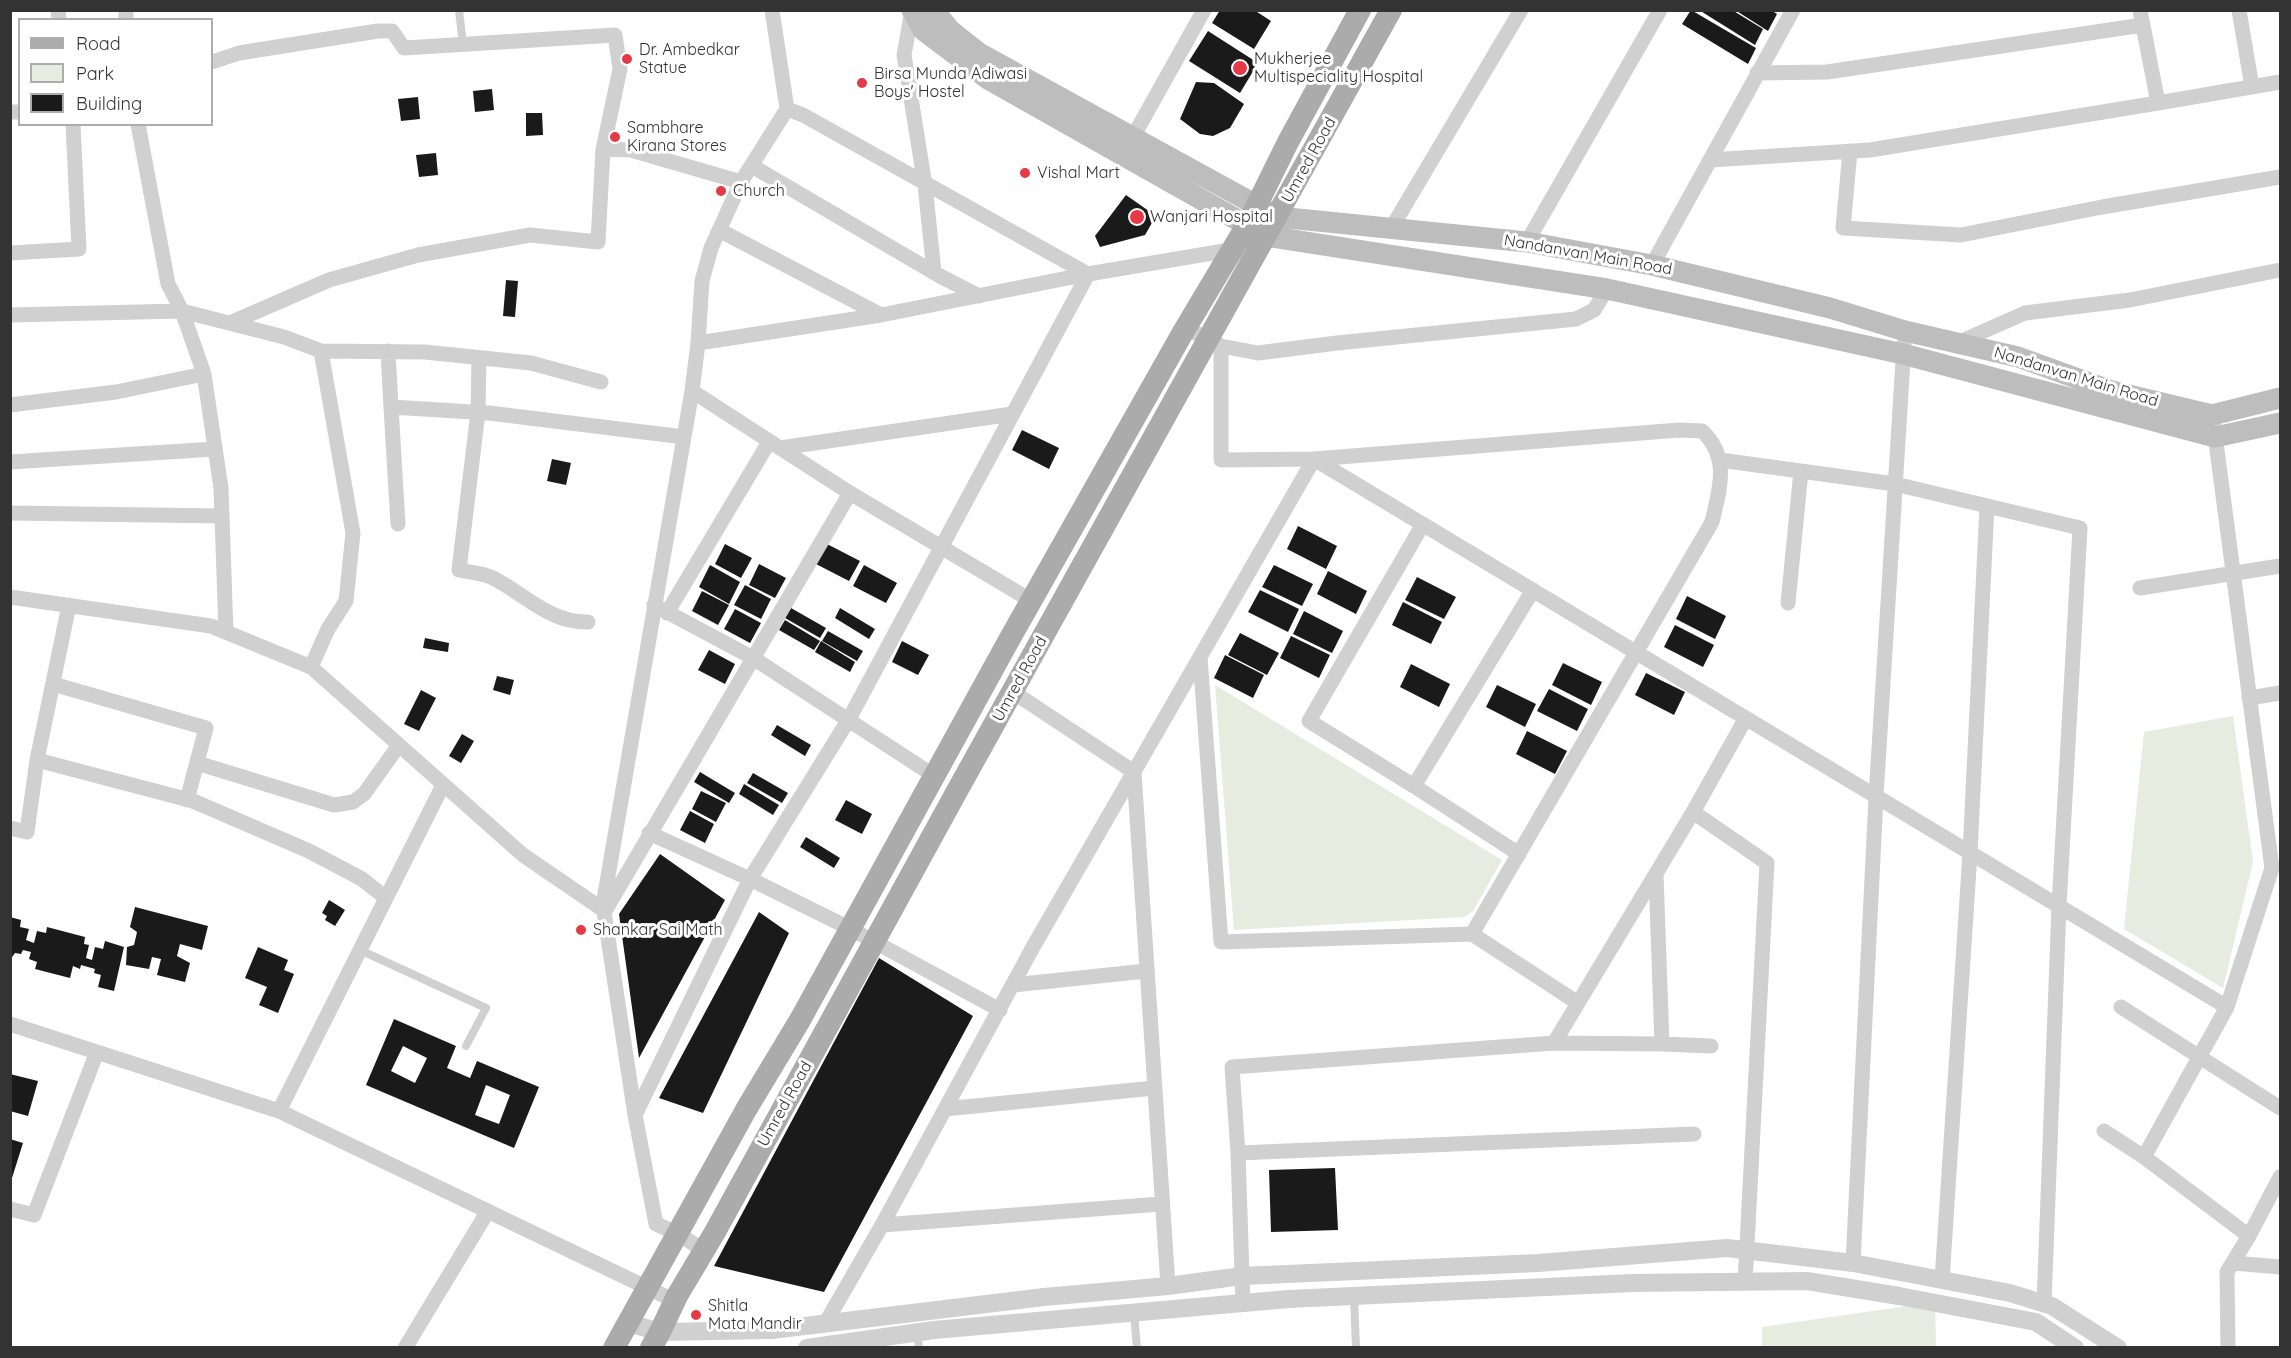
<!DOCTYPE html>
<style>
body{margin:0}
#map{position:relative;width:2291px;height:1358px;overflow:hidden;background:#fff;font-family:Quicksand,sans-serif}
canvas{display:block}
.frame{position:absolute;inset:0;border:12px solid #333;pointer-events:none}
.legend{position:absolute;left:18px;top:18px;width:195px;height:108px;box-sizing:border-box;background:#fff;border:2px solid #adadad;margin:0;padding:8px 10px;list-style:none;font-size:18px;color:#333}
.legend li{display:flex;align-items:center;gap:12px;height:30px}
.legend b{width:30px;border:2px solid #adadad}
</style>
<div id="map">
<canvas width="2291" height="1358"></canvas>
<div class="frame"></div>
<ul class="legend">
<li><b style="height:8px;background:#ababab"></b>Road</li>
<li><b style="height:16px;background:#e6ecdf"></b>Park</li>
<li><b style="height:16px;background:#1a1a1a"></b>Building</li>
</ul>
</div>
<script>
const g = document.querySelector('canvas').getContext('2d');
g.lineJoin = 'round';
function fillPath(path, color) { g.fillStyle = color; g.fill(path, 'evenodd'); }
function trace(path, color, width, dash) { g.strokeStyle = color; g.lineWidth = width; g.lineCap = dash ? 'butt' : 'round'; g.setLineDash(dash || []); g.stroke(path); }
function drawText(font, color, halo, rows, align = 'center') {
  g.font = font + ' Quicksand,sans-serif'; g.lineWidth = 6; g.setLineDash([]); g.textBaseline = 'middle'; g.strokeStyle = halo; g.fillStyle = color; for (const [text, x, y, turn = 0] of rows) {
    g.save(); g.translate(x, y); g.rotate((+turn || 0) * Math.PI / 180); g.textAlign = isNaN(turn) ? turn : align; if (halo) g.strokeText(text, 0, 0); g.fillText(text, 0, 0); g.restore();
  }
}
fillPath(new Path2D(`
 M1215 685 1502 860 1473 911 1464 917 1234 930Z
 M2233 716 2253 862 2223 988 2124 929 2144 732Z
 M1935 1302 1936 1347 1762 1348V1327Z`), '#e6ecdf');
fillPath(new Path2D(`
 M1220 10H1254L1271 21 1254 49 1212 23Z
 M1691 10 1756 48 1748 64 1682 24Z
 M1699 10H1732L1763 29 1755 45Z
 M1735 10H1771L1777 14 1768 31Z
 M1208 31 1258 63 1240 93 1189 61Z
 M1196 82 1214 83 1244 104 1230 128 1213 136 1200 134 1180 119Z
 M492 89 494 110 475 112 473 91Z
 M418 97 420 119 401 121 398 99Z
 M526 113H542L543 135 526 136Z
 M436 153 438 175 419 177 416 155Z
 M1126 195 1156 216 1145 235 1100 247 1095 236Z
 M506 280 518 281 515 317 503 316Z
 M1022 430 1059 448 1049 469 1012 450Z
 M552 459 571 463 566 485 547 481Z
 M1298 526 1337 546 1326 569 1287 549Z
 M725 544 752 558 741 578 715 564Z
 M827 544 860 561 849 581 816 564Z
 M759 564 786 578 775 598 749 585Z
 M710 565 740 582 729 604 699 587Z
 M864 565 897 583 886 603 853 586Z
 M1274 565 1313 584 1302 606 1262 587Z
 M1328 571 1367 591 1356 614 1317 594Z
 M1417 577 1456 597 1444 619 1405 600Z
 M745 585 771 599 761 619 734 605Z
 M1260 590 1299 609 1288 632 1248 612Z
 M702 591 729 605 718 625 692 611Z
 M1687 596 1726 616 1715 639 1676 619Z
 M1403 602 1442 622 1431 644 1392 625Z
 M791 608 826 628 820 638 785 618Z
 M840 608 875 629 869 639 835 618Z
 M735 609 761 623 750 643 724 629Z
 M1304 611 1343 631 1332 653 1293 634Z
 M785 620 820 641 814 650 779 630Z
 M1675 625 1714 645 1703 667 1664 647Z
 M828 631 863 651 857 661 822 641Z
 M1240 633 1279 653 1267 675 1228 655Z
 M1291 636 1330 655 1319 678 1280 658Z
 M425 638 449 643 448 652 423 648Z
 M821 641 855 662 850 672 815 652Z
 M902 641 929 655 918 675 892 662Z
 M709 650 735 664 725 684 698 670Z
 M1225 655 1264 675 1253 698 1214 678Z
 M1563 663 1602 682 1591 705 1552 685Z
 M1411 664 1450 684 1439 707 1400 687Z
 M1646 673 1685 692 1674 715 1635 695Z
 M497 676 514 680 510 695 493 690Z
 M1497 685 1536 704 1525 727 1486 707Z
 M1549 689 1588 709 1577 731 1537 711Z
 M421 690 436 698 419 731 404 724Z
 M777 725 811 745 805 756 771 735Z
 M1527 731 1567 751 1555 774 1516 754Z
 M462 734 474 741 461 763 449 756Z
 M700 772 735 793 729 803 694 782Z
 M753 773 788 793 782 803 747 783Z
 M744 784 779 805 773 815 739 794Z
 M701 791 726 803 716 822 692 809Z
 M846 800 872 814 862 834 835 820Z
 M690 811 714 824 705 843 680 830Z
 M806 837 840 858 834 868 800 847Z
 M660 854 725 900 639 1058 619 914Z
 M329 900 345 910 335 926 325 920 327 916 322 913Z
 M135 907 208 926 202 950 180 944 177 956 190 963 185 982 157 975 161 959 152 957 149 969 126 965 127 947 134 945 137 932 130 927Z
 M759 912 789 933 703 1113 659 1098Z
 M10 917 21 920 20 927 29 929 26 940 34 943 37 931 46 933 47 927 85 937 84 944 89 945 86 958 92 960 95 947 103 949 105 941 124 947 114 991 98 987 101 975 94 973 95 969 81 965 80 969 73 966 70 978 35 969 37 962 29 959 31 952 23 950 21 954 15 953 10 960Z
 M258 947 288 960 284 970 294 974 278 1013 259 1005 267 987 245 978Z
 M879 958 973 1016 824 1292 714 1266Z
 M394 1019 456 1046 447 1068 470 1078 477 1061 539 1087 514 1148 366 1085ZM403 1046 427 1058 415 1083 391 1071ZM486 1085 510 1095 499 1124 475 1115Z
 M10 1074 38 1081 28 1116 10 1111Z
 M10 1139 23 1143 12 1178 10 1177Z
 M1335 1168 1338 1230 1271 1232 1269 1170Z`), '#1a1a1a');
trace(new Path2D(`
 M459 10 463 45
 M360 950 486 1008 466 1046
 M1354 1297 1356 1348
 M1134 1313 1137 1348
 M917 1333 919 1348`), '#d0d0d0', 8);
trace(new Path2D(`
 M58 10 59 20
 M126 10V20
 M912 10 904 55 925 185 934 272
 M2140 10 2158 103 2280 82
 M2239 10 2252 87
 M212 62 239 53 378 31H392L404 48 615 35 620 69 603 149 631 150 741 182
 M1757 73 1827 72 2143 25
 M10 112H20
 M138 124 168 284 182 311 284 337 321 351 353 533 346 601 328 629 311 667 523 855 605 911 850 493 780 448
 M1133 137 1204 10
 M1850 151 1843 228 1961 235 2102 207 2280 177
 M1710 160 1870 150 2158 103
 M752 166 940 276 979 296
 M1392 227 1521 10
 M1527 242 1660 10
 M10 253 79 249 73 124
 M1652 265 1793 10
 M10 315 182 311 204 374 221 488 226 632
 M881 315 1088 274 1230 250 1235 253
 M230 323 329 280 418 255 530 235 598 242 603 149
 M1186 328 1221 346 1258 353 1337 343 1576 319 1594 310 1607 289
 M698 343 702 281 711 248 741 182 787 109
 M1957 343 2025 313 2130 300 2280 270
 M321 351 425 352 531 363 601 382
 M388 351 391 407 489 413 684 437
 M479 358 478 412 459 570C469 572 482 573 491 577 524 593 549 623 588 622
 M692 391 780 448 1012 414
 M10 405 116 392 204 374
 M391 407 398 524
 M1314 459 2227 1007 2272 868 2214 427
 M1720 460 1895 484 2080 528 2059 906 2044 1304
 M10 462 215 449
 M850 493 1032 601
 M10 513 222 516
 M2140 588 2280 566
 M10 597 211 626 311 667
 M1788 603 1801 471
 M654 605 753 658 936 777
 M667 613 769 442
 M1200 657 1221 942 1472 934 1712 522C1720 488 1730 457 1702 431L1679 430 1314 459
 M53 684 206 728 187 800
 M1013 692 1134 772 1168 1286
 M2249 698 2280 693
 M37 760 69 605
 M197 763 334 805 353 802 364 794 399 745
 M1414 786 1309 721 1423 524
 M10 828 27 832 37 760 193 801 309 851 362 879 386 898
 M649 833 750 879 849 928 1000 1010
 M1519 854 1414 786 1533 590
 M1472 934 1578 1003
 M1013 985 1146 971
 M2121 1007 2280 1108
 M10 1024 279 1111 675 1301
 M1554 1043 1662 1044 1656 874
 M1662 1044 1711 1046
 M945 1109 1154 1088
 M279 1111 443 785
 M635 1115 750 879 849 719 1088 274 803 115 787 109 772 10
 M2104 1131 2144 1157 2227 1007
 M1238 1153 1694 1134
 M2144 1157 2249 1236 2227 1272 2228 1348
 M10 1209 34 1215 97 1052
 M882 1225 1161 1204
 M2249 1236 2280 1177
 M704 1251 679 1234 656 1224 635 1115 603 905 692 391 698 343 881 315 719 230
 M1853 1263 1876 797 1904 344
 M2233 1263 2280 1267
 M1942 1280 1970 853 1987 506
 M1745 1283 1767 863 1693 812 1746 718
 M1243 1304 1238 1153 1232 1067 1554 1043 1693 812
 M826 1322 882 1225 1033 947 1314 459 1221 460V346
 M405 1348 488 1211`), '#d0d0d0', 15);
trace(new Path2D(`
 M628 1323 660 1332 772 1330 1044 1297 1168 1286 1242 1276 1538 1263 1727 1248 1853 1263 2010 1293 2052 1306 2118 1348
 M807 1348 934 1330 1289 1299 1632 1283 1807 1281 1899 1296 2036 1322 2075 1348`), '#d0d0d0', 18);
trace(new Path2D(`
 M912 10 923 30 988 79 1266 236 1607 289 1903 354 2215 437 2280 423
 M934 10 950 30 979 53 1278 217 1527 242 1652 265 1830 308 1905 331 2018 357 2112 391 2212 415 2280 398`), '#bdbdbd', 21);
trace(new Path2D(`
 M614 1348 747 1108 800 1020 1009 640 1182 334 1247 225 1288 142 1360 10
 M651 1348 660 1332 677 1296 715 1232 957 791 1391 10`), '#ababab', 22);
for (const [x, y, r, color] of [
 [627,59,6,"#e63946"],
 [1240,68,8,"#e63946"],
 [862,83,6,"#e63946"],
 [615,137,6,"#e63946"],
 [1025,173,6,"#e63946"],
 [721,191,6,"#e63946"],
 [1137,217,8,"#e63946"],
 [581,930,6,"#e63946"],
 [696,1315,6,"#e63946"]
]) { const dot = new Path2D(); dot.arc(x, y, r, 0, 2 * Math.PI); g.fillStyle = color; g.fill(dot); trace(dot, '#fff', 2); }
drawText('16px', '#333', '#fff', [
 ["Dr. Ambedkar",639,50],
 ["Statue",639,68],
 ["Mukherjee",1254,59],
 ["Multispeciality Hospital",1254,77],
 ["Birsa Munda Adiwasi",874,74],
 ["Boys' Hostel",874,92],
 ["Sambhare",627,128],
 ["Kirana Stores",627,146],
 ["Vishal Mart",1037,173],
 ["Church",733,191],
 ["Wanjari Hospital",1150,217],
 ["Shankar Sai Math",593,930],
 ["Shitla",708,1306],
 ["Mata Mandir",708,1324]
], 'left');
drawText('16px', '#333', '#fff', [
 ["Umred Road",1309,160,-61],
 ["Nandanvan Main Road",1588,255,10],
 ["Nandanvan Main Road",2076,377,17],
 ["Umred Road",1020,679,-61],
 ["Umred Road",785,1104,-61]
]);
</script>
